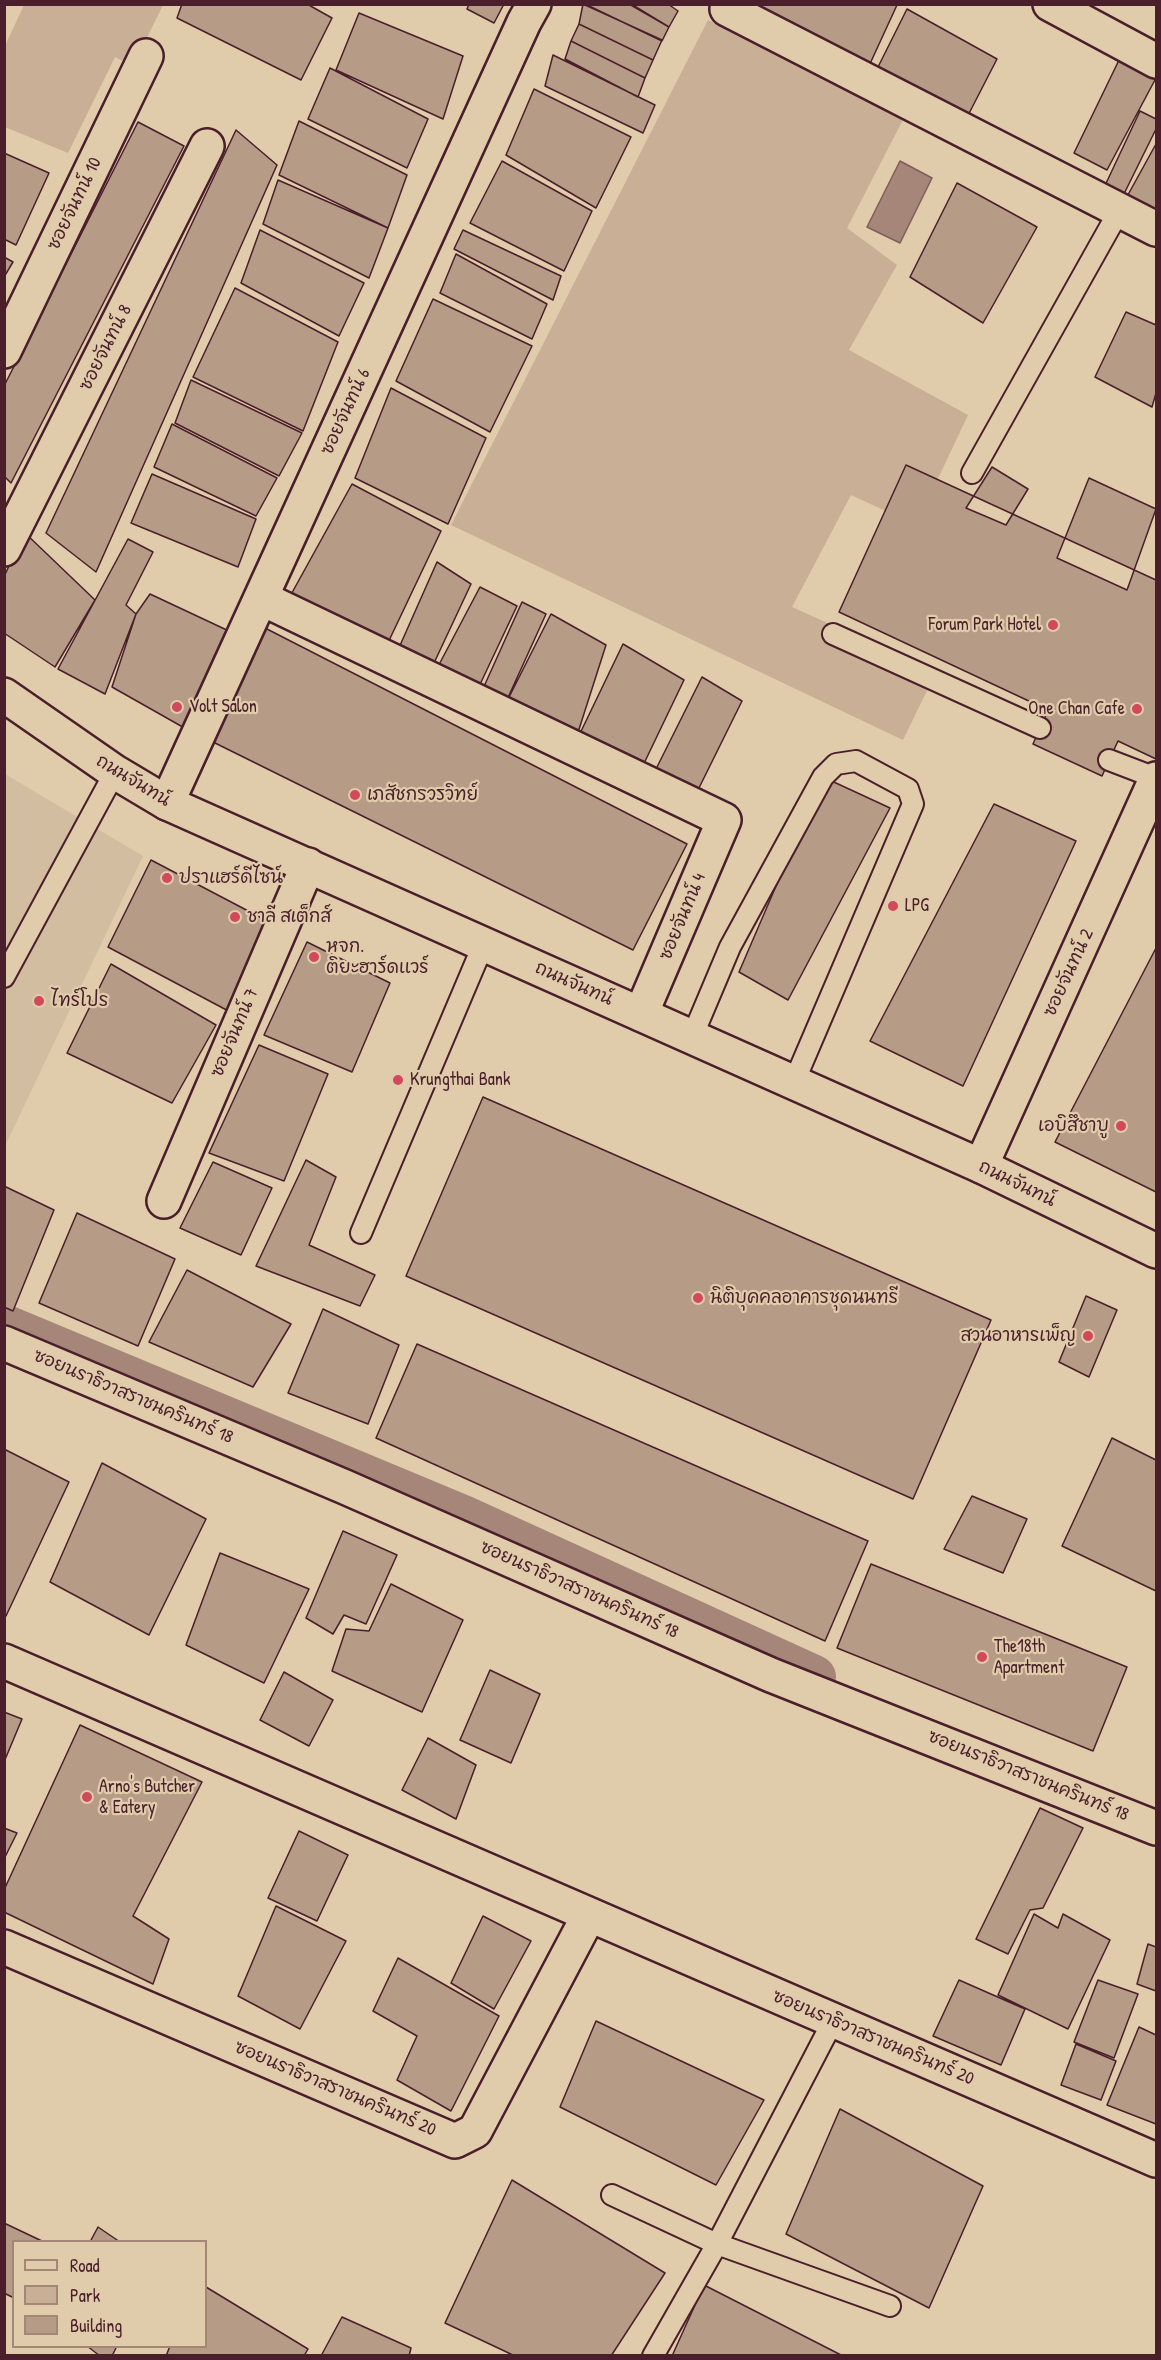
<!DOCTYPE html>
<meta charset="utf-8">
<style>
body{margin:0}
#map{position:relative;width:1161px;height:2360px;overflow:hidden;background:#e0cbaa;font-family:"Patrick Hand",sans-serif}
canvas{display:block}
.frame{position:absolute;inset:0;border:6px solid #4a1f2b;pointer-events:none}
.legend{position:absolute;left:12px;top:2240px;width:195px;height:108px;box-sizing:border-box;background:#e0cbaa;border:2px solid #a48677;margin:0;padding:8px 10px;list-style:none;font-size:18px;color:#4a1f2b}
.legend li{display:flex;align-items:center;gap:12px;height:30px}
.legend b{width:30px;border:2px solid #a48677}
</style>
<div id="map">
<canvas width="1161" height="2360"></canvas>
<div class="frame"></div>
<ul class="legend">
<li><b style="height:8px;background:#e0cbaa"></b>Road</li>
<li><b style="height:16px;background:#c8af95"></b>Park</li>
<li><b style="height:16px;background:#b69b87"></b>Building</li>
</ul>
</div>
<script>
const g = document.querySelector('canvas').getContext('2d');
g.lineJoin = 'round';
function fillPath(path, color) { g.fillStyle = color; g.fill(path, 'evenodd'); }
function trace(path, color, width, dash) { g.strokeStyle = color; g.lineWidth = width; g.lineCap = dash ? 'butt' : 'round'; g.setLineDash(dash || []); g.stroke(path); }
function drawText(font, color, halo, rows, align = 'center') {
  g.font = font + ' "Patrick Hand","Playpen Sans Thai",sans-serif'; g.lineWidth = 4.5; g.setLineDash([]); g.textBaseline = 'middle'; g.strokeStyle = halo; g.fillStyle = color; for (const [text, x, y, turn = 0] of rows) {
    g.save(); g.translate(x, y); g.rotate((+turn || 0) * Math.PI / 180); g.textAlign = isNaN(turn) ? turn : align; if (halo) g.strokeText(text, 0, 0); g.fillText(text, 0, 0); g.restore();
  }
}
fillPath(new Path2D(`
 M5 774 143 856 5 1146Z`), '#d3bda0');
fillPath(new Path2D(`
 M24 5H163L133 66 115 57 68 153 5 127V46Z
 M708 20 907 112 847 228 897 265 849 350 968 415 916 525 851 495 792 607 936 672 903 740 451 525Z`), '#c8af95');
const water = new Path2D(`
 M900 161 932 178 900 243 867 227Z`);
fillPath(water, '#a58678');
trace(water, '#815d59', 1.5);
trace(new Path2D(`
 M4 1326 463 1517 814 1677`), '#a58678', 44);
const building = new Path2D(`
 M182 4H307L332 18 301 80 177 18Z
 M469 4H504L494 23 467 9Z
 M583 4 662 40 653 60 579 24Z
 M585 4H629L669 27 662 41Z
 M631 4H668L678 11 669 27Z
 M750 4H895L897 5 863 79Z
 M907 9 997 59 961 129 870 83Z
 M359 13 463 56 443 119 336 70Z
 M579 24 653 60 645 78 571 41Z
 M571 41 645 78 638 97 565 59Z
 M553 55 655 105 643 133 545 86Z
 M1120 58 1156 78 1107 170 1074 153Z
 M330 68 428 119 407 168 308 119Z
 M534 89 631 137 596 208 506 155Z
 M1140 111 1156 119V129L1120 202 1101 194Z
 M299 121 407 175 388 228 279 175Z
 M138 122 184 146 11 483 4 476V386Z
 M236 130 277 165 96 572 46 533Z
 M1156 144V229L1119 211Z
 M4 153 49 173 16 245 4 239Z
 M502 161 592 211 564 271 470 223Z
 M278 180 388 228 369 278 263 224Z
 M957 183 1037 227 983 323 910 277Z
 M260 230 364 283 339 336 241 283Z
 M463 230 561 276 553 300 454 249Z
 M456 254 547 304 532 339 440 293Z
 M4 257 13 262 4 277Z
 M235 288 338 342 303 431 193 377Z
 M433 299 532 346 490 432 396 381Z
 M1126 312 1156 325V393L1152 407 1095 377Z
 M191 380 302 433 279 476 175 423Z
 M391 388 486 438 448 524 355 478Z
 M172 424 277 478 256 516 154 467Z
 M906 465 1156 580V759L1118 741 1102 776 1033 744 1048 710 839 612Z
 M992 467 1028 489 1006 525 966 508Z
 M152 474 256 519 238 567 131 523Z
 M1089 478 1156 509 1127 590 1057 558Z
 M352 484 441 531 385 649 283 609Z
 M24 532 95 600 55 667 4 633V577Z
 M128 539 153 552 126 605 136 614 105 694 58 669Z
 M437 562 471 584 427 678 394 659Z
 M480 587 517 606 475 695 433 676Z
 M150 594 231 632 188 730 112 687 136 614Z
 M522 602 546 614 501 713 477 702Z
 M551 614 606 645 573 748 501 713Z
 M265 628 687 844 633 950 213 742Z
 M623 644 684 680 637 778 573 748Z
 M702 677 742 701 696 794 654 773Z
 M823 777 890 808 788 1000 739 972Z
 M994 804 1076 841 963 1086 870 1041Z
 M151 860 275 925 234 1014 108 947Z
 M307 942 390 983 352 1072 264 1035Z
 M1156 948V1192L1055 1142Z
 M111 964 216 1025 172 1103 67 1053Z
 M259 1045 328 1074 284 1181 209 1153Z
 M483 1097 991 1320 913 1499 406 1276Z
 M306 1160 336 1177 309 1245 375 1275 360 1306 256 1266Z
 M213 1162 272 1188 241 1255 180 1228Z
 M4 1186 54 1210 13 1311 4 1307Z
 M77 1213 175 1259 138 1346 39 1303Z
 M187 1270 291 1324 253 1387 149 1342Z
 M1086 1296 1117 1310 1089 1377 1059 1362Z
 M323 1309 399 1345 368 1424 288 1393Z
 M417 1344 868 1541 825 1641 376 1438Z
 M1112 1438 1156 1460V1591L1062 1546Z
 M4 1449 69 1482 6 1616H4Z
 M102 1463 206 1519 149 1635 50 1582Z
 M972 1496 1027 1519 1003 1573 944 1549Z
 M343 1531 397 1555 366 1624 344 1615 333 1634 306 1618Z
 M220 1553 309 1589 264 1683 186 1645Z
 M871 1564 1127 1667 1093 1751 837 1648Z
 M391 1584 463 1620 422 1712 332 1671 346 1629 369 1631Z
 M490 1670 540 1694 511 1763 460 1740Z
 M284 1672 333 1700 309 1746 260 1720Z
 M4 1712 22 1719 4 1762Z
 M80 1725 202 1782 133 1916 169 1939 153 1984 4 1912V1890Z
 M428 1738 476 1765 456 1819 402 1790Z
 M1040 1808 1083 1828 1043 1908 1030 1910 1008 1954 976 1939Z
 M4 1828 17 1833 4 1859Z
 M299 1831 348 1855 317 1921 268 1898Z
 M276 1906 346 1941 300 2029 238 1996Z
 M1034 1914 1058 1928 1063 1914 1110 1940 1068 2029 998 1995Z
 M483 1916 531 1941 494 2009 451 1983Z
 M1148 1944 1156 1947V1991L1137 1984Z
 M398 1958 499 2016 451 2111 397 2080 417 2036 373 2011Z
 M959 1980 1025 2009 1001 2065 933 2036Z
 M1098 1980 1138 1994 1114 2058 1074 2042Z
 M596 2021 764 2100 716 2185 560 2107Z
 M1139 2027 1156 2035V2124L1107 2105Z
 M1076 2044 1116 2061 1101 2100 1061 2085Z
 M840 2109 983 2186 929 2308 786 2234Z
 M512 2180 665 2273 611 2356H515L445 2323Z
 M4 2223 44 2242H14V2298L4 2293Z
 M98 2227 120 2242H90Z
 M704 2285 843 2356H672Z
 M206 2287 308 2349 304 2356H166L170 2346H206Z
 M342 2317 411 2348 409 2356H321Z
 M87 2346H117L112 2356H100Z`);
fillPath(building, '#b69b87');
trace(building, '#4a1f2b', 1.5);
const service = new Path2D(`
 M972 473 1119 211
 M833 634 1040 728
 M1109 760 1156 778
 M4 977 115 772
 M692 1037 730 947 823 777 836 764 856 761 908 789 913 804 794 1082
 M361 1233 484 943
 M833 2021 717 2244 890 2306
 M612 2195 717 2244 653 2356`);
const minor = new Path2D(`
 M1050 4 1156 61
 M727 9 1156 229
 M4 351 146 56
 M4 549 207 146
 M261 598 724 820 641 1014
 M167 803 524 22 534 4
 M981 1166 1156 779
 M164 1201 308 865
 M4 1343 345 1487 771 1675 1156 1828
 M4 1661 1156 2160
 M4 1947 455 2141 475 2131 589 1915`);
const secondary = new Path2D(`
 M4 695 115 772 167 803 981 1166 1156 1251`);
trace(service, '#4a1f2b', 24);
trace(minor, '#4a1f2b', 38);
trace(secondary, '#4a1f2b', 38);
trace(service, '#e0cbaa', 20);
trace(minor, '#e0cbaa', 33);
trace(secondary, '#e0cbaa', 33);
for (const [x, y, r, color] of [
 [1053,625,6,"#d1495b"],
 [177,707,6,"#d1495b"],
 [1137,709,6,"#d1495b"],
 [355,795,6,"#d1495b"],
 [167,878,6,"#d1495b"],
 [893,906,6,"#d1495b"],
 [235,917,6,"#d1495b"],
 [314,957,6,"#d1495b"],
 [39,1001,6,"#d1495b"],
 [398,1080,6,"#d1495b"],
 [1121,1126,6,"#d1495b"],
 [698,1298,6,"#d1495b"],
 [1088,1336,6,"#d1495b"],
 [982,1657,6,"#d1495b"],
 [87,1797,6,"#d1495b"]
]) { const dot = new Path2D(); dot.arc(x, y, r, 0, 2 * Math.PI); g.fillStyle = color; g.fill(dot); trace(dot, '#e0cbaa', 2); }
drawText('18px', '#4a1f2b', '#e0cbaa', [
 ["ซอยจันทน์ 10",75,204,-64],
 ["ซอยจันทน์ 8",106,348,-63],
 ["ซอยจันทน์ 6",346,412,-65],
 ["ถนนจันทน์",133,781,31],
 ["ซอยจันทน์ 4",683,917,-67],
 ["ซอยจันทน์ 2",1069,973,-65],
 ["ถนนจันทน์",574,984,24],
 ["ซอยจันทน์ 7",235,1033,-67],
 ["ถนนจันทน์",1017,1184,26],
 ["ซอยนราธิวาสราชนครินทร์ 18",133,1397,23],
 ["ซอยนราธิวาสราชนครินทร์ 18",579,1590,24],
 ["ซอยนราธิวาสราชนครินทร์ 18",1028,1776,22],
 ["ซอยนราธิวาสราชนครินทร์ 20",873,2038,23],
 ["ซอยนราธิวาสราชนครินทร์ 20",335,2089,23]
]);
drawText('18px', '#4a1f2b', '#e0cbaa', [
 ["Forum Park Hotel",1041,625,"right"],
 ["Volt Salon",189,707],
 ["One Chan Cafe",1125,709,"right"],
 ["เภสัชกรวรวิทย์",367,795],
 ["ปราแฮร์ดีไซน์",179,878],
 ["LPG",905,906],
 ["ชาลี สเต็กส์",247,917],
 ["หจก.",326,947],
 ["ติยะฮาร์ดแวร์",326,968],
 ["ไทร์โปร",51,1001],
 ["Krungthai Bank",410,1080],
 ["เอบิสึชาบู",1109,1126,"right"],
 ["นิติบุคคลอาคารชุดนนทรี",710,1298],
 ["สวนอาหารเพ็ญ",1076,1336,"right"],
 ["The18th",994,1647],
 ["Apartment",994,1668],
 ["Arno's Butcher",99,1787],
 ["& Eatery",99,1808]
], 'left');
</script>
